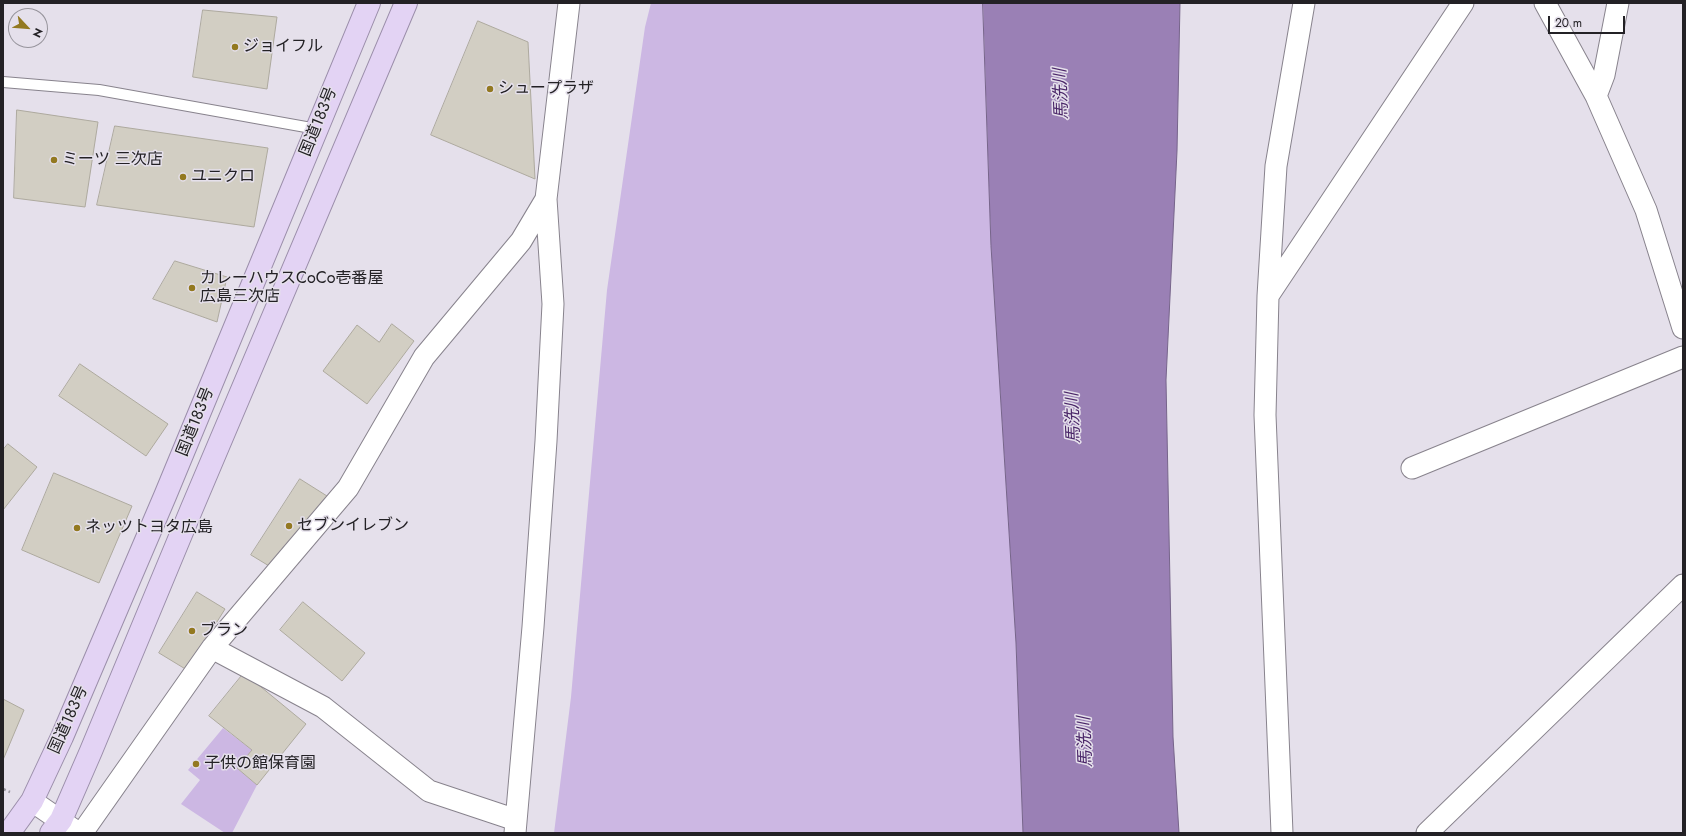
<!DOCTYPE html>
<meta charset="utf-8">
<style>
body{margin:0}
#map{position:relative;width:1686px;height:836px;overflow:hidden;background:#e5e0eb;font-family:Jost,sans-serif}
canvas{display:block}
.frame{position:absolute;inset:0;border:4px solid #232125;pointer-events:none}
.north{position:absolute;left:8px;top:8px;width:40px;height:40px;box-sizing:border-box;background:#e5e0eb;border:1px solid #97949c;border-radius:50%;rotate:116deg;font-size:11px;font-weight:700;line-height:16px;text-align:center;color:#232125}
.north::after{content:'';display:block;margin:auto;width:14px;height:18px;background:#937920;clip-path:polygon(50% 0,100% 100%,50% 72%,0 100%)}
.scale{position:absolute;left:1548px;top:16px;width:77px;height:18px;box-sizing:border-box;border:2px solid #232125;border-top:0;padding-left:5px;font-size:12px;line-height:14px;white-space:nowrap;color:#232125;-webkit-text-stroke:3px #e5e0eb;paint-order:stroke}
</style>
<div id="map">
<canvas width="1686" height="836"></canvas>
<div class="frame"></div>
<div class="north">N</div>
<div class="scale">20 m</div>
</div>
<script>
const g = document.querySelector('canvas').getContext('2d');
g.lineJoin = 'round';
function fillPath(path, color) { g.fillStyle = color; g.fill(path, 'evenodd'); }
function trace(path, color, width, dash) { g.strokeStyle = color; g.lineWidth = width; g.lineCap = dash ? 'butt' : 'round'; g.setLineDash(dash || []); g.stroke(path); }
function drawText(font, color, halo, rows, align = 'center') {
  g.font = font + ' Jost,"Noto Sans JP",sans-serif'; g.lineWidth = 3; g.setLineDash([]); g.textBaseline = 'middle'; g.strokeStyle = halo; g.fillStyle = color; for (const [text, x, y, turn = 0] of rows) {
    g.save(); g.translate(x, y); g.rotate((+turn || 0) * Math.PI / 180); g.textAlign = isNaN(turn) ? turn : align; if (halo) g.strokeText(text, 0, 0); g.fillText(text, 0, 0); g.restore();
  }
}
fillPath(new Path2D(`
 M651 3H983L991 246 1016 643 1023 833H554L571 697 607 290 645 27Z
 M223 728 252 750 237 768 257 785 232 833H225L181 804 200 780 188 770Z`), '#ccb7e3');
const water = new Path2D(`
 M983 3H1180L1177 151 1166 380 1173 737 1179 833H1023L1016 643 991 246Z`);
fillPath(water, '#9a80b5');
trace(water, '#76648a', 1);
const building = new Path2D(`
 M203 10 277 17 267 89 193 77Z
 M478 21 528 42 535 179 431 135Z
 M17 110 98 122 85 207 14 198Z
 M115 126 268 148 254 227 97 205Z
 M175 261 227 277 217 322 153 299Z
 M392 324 414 341 367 404 323 371 357 325 379 342Z
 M80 364 168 424 146 456 59 396Z
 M8 444 37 467 3 510V450Z
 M54 473 132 506 99 583 22 550Z
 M300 479 327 496 279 572 251 555Z
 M197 592 225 609 187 670 159 653Z
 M303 602 365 653 342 681 280 630Z
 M244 673 306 724 257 785 237 768 252 750 209 716Z
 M3 699 24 710 3 760Z`);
fillPath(building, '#d2cec3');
trace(building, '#ada99e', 1);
const service = new Path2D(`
 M3 82 99 90 317 129`);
const minor = new Path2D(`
 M1545 3 1596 96 1646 210 1683 328
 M1596 96 1604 75 1618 3
 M1268 296 1463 3
 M1412 468 1683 357
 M212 648 323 707 429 791 516 820
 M32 801 74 830
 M82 833 212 648 348 488 424 357 521 241 546 199
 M515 833 533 627 546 441 553 304 546 199 569 3
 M1282 833 1265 415 1268 296 1276 166 1304 3
 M1427 833 1683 585`);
const trunk = new Path2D(`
 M9 833 32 801 62 737 165 496 369 3
 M51 833 61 820 91 751 192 508 406 3`);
trace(service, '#88838d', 12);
trace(minor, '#88838d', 23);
trace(trunk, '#9b8eaa', 24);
trace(new Path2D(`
 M3 789 10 792`), '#9b98a0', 2.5, [3, 3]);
trace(service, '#fff', 10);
trace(minor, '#fff', 21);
trace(trunk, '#e3d3f4', 22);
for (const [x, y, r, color] of [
 [235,47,4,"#937920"],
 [490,89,4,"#937920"],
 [54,160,4,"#937920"],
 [183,177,4,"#937920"],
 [192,288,4,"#937920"],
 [289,526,4,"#937920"],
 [77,528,4,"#937920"],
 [192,631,4,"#937920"],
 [196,764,4,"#937920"]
]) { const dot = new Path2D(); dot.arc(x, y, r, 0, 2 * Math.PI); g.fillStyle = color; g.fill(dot); trace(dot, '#e5e0eb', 1.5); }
drawText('16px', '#232125', '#e5e0eb', [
 ["ジョイフル",243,47],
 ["シュープラザ",498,89],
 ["ミーツ 三次店",62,160],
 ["ユニクロ",191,177],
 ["カレーハウスCoCo壱番屋",200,279],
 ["広島三次店",200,297],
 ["セブンイレブン",297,526],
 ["ネッツトヨタ広島",85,528],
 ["ブラン",200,631],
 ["子供の館保育園",204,764]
], 'left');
drawText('16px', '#232125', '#e5e0eb', [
 ["国道183号",319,122,-68],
 ["国道183号",196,422,-68],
 ["国道183号",69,720,-66]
]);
drawText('italic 17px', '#4b2769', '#e5e0eb', [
 ["馬洗川",1062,94,-92],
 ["馬洗川",1074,418,-92],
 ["馬洗川",1086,742,-92]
]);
</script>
